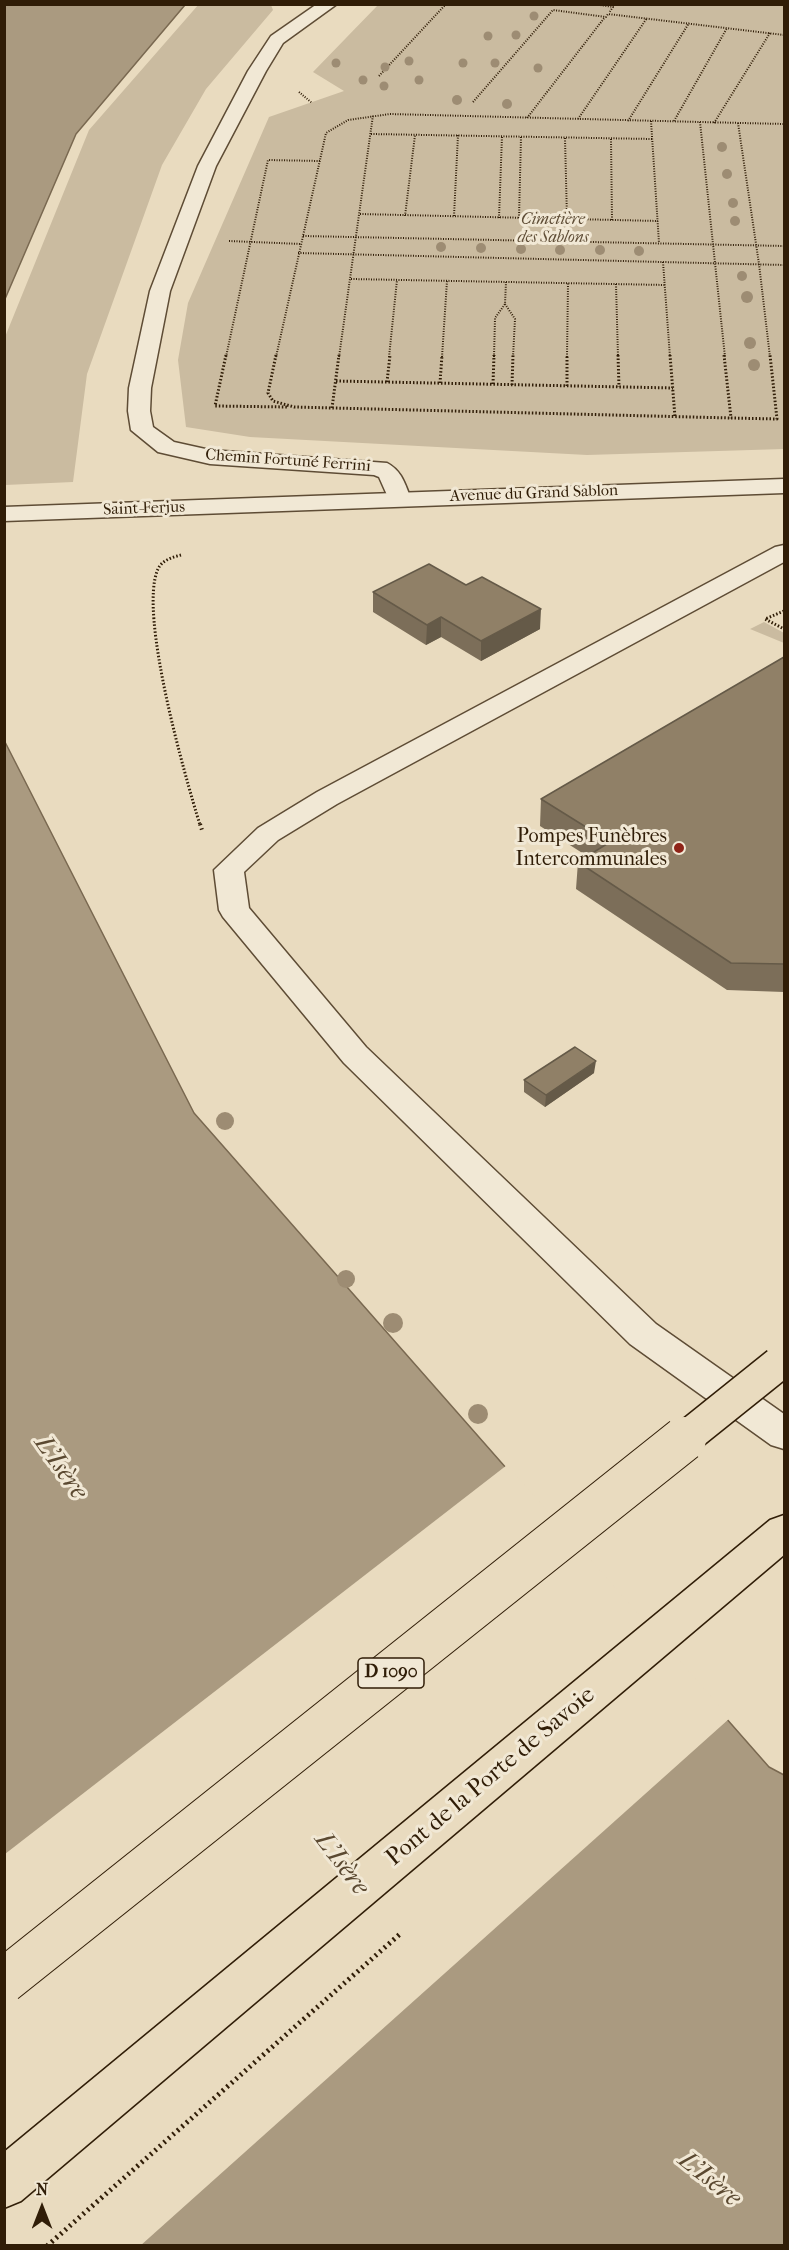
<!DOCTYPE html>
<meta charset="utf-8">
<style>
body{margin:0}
#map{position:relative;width:789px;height:2250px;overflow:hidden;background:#e9dbbf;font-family:"IM FELL French Canon",serif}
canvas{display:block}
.frame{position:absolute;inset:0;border:6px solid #301d07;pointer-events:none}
.north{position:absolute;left:12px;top:2178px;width:60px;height:60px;-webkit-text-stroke:4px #f1e8d5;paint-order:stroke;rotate:0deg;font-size:16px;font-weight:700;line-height:24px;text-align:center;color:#301d07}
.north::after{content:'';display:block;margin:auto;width:21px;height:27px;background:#301d07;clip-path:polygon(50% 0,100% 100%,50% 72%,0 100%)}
</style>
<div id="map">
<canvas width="789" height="2250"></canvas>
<div class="frame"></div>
<div class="north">N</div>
</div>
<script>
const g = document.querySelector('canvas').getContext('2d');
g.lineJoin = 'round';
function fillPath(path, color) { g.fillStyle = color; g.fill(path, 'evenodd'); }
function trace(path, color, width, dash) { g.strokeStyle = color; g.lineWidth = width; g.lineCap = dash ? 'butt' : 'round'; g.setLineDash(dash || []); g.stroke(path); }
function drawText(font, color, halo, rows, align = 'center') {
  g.font = font + ' "IM FELL French Canon",serif'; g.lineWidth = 6; g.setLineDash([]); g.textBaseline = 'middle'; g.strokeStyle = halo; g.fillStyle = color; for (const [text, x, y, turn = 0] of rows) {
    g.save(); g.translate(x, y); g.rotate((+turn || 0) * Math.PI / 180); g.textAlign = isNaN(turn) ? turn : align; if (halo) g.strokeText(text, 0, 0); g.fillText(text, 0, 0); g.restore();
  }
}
fillPath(new Path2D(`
 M199 4 271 5 273 10 206 89 162 165 87 374 73 482 5 485V337L89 130Z
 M378 5H784V449L587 455 250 437 186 427 178 360 188 303 269 117 344 91 313 72Z
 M764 622 784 633V643L750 629Z`), '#cabba0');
const water = new Path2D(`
 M5 4 185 5 76 134 5 299Z
 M4 740 194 1113 769 1767 784 1775V2245H5Z`);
fillPath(water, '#aa9a80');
trace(water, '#796850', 1.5);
fillPath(new Path2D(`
 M507 1465 730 1718 140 2246 5 2245V1854Z`), '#e9dbbf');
const service = new Path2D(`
 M784 545V562L337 804 278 840 244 872 249 908 366 1047 656 1324 784 1414V1449L771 1445 630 1344 344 1063 223 917 219 910 214 870 258 828 317 792 775 547Z`);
const minor = new Path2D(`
 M317 4H337L283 43 266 71 216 166 170 291 151 388 150 411 153 427 174 442 210 450 387 463C402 471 405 484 411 499L407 504 399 506 391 504 379 477 374 475 210 464 158 452 131 430 128 411 129 388 150 291 198 166 248 71 271 36Z`);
const tertiary = new Path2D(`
 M784 479V493L4 521V507Z`);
const primary = new Path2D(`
 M784 1515V1555L21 2201 4 2208V2152L770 1520Z`);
trace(service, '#5e4c35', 3);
trace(minor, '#5e4c35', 3);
trace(tertiary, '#5e4c35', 3);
trace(primary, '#301d07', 3);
trace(new Path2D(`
 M593 4 613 7 609 13
 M379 76 446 4
 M299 92 312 103
 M473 102 553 10 606 17 608 14 784 35
 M527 118 605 17
 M578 119 647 18
 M628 121 689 23
 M651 121 659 243
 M674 121 727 28
 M700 122 784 124
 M714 123 770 33
 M738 123 759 264 770 357
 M371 134 652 139
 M565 138 567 219
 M611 139 612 220
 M360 214 658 221
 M405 216 415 135
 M454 216 458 135
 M499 218 502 136
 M519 218 521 137
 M303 236 784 246
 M229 241 301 244
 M298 253 784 265
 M663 262 670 357
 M351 279 665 285
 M616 284 618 357
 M505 304 515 319 513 357
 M226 357 268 160 320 161
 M276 357 326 133 348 120 390 114 700 122 725 357
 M339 357 373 115
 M389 357 397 280
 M442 357 447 281
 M494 357 495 318 505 304 506 282
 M567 357 568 283`), '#301d07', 2, [1, 1.5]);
trace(new Path2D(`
 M226 355 215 406 288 407
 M276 355 268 393 273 401 294 407 731 418
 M618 355 619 387
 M670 355 675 417
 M724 355 731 418
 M336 381 673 388
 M387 382 390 355
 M440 383 442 355
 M493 384 494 355
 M512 385 513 355
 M567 386V355
 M332 408 339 355
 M731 418 777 419 770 355
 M181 555C173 557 162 560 158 569 138 613 185 776 200 825
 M784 611 765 619 784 629`), '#301d07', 3, [1.5, 2]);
trace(new Path2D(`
 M200 824 202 830`), '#301d07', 4, [1.5, 3]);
trace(new Path2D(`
 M47 2246 400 1934`), '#301d07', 5, [2, 4]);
fillPath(service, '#f1e8d5');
fillPath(minor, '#f1e8d5');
fillPath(tertiary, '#f1e8d5');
fillPath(primary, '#e9dbbf');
const primaryBridgeFar1 = new Path2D(`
 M682 1441 778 1364`);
const primaryBridge = new Path2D(`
 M4 1981 684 1439`);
trace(primaryBridgeFar1, '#301d07', 36, []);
trace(primaryBridge, '#301d07', 46, []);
trace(primaryBridgeFar1, '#e9dbbf', 33);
trace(primaryBridge, '#e9dbbf', 44);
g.fillStyle = '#9d8c73';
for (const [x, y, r] of [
 [534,16,4.5],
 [516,35,4.5],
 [488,36,4.5],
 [409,61,4.5],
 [336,63,4.5],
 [463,63,4.5],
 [495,63,4.5],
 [385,67,4.5],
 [538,68,4.5],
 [363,80,4.5],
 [419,80,4.5],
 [384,86,4.5],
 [457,100,5],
 [507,104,5],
 [722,147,5],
 [727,174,5],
 [733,203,5],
 [735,221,5],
 [441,247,5],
 [481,248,5],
 [521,249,5],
 [560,250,5],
 [600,250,5],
 [639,251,5],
 [742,276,5],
 [747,297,6],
 [750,343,6],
 [754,365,6],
 [225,1121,9],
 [346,1279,9],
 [393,1323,10],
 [478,1414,10]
]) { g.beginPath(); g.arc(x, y, r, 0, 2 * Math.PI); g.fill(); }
fillPath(new Path2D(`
 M373 592 540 629 481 661 441 637 426 645 373 612Z
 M784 657V992L727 990 576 889 578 862 587 856 540 826 541 799Z
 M594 1073 545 1107 524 1092V1080Z`), '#7c6e59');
fillPath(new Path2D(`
 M541 609 540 629 481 661V641Z
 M441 617V637L426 645 427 625Z
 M596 1061 594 1073 545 1107 546 1095Z`), '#655a48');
const building = new Path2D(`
 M429 564 466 585 482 577 541 609 481 641 441 617 427 625 373 592Z
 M784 657V964L731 963 578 862 610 842 541 799Z
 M575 1047 596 1061 546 1095 524 1080Z`);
fillPath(building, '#908067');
trace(building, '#655a48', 1.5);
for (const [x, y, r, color] of [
 [679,848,6,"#8f2418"]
]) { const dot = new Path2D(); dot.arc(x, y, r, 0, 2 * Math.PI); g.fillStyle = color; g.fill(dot); trace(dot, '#f1e8d5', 2); }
drawText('italic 16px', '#5e4c35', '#f1e8d5', [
 ["Cimetière",553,220],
 ["des Sablons",553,238]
]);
drawText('16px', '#301d07', '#f1e8d5', [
 ["Chemin Fortuné Ferrini",288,461,4],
 ["Avenue du Grand Sablon",534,494,-2],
 ["Saint-Ferjus",144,509,-2]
]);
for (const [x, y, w] of [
 [391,1673,66]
]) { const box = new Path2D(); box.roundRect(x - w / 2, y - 15, w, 30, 4.5); g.fillStyle = '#f1e8d5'; g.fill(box); trace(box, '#301d07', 1.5); }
drawText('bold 18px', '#301d07', null, [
 ["D 1090",391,1673]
]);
drawText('20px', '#301d07', '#f1e8d5', [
 ["Pompes Funèbres",667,837],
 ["Intercommunales",667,860]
], 'right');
drawText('24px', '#301d07', '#f1e8d5', [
 ["Pont de la Porte de Savoie",491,1777,-40]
]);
drawText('italic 26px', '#5b4931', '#f1e8d5', [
 ["L'Isère",60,1468,55],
 ["L'Isère",341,1864,53],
 ["L'Isère",709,2180,39]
]);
</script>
